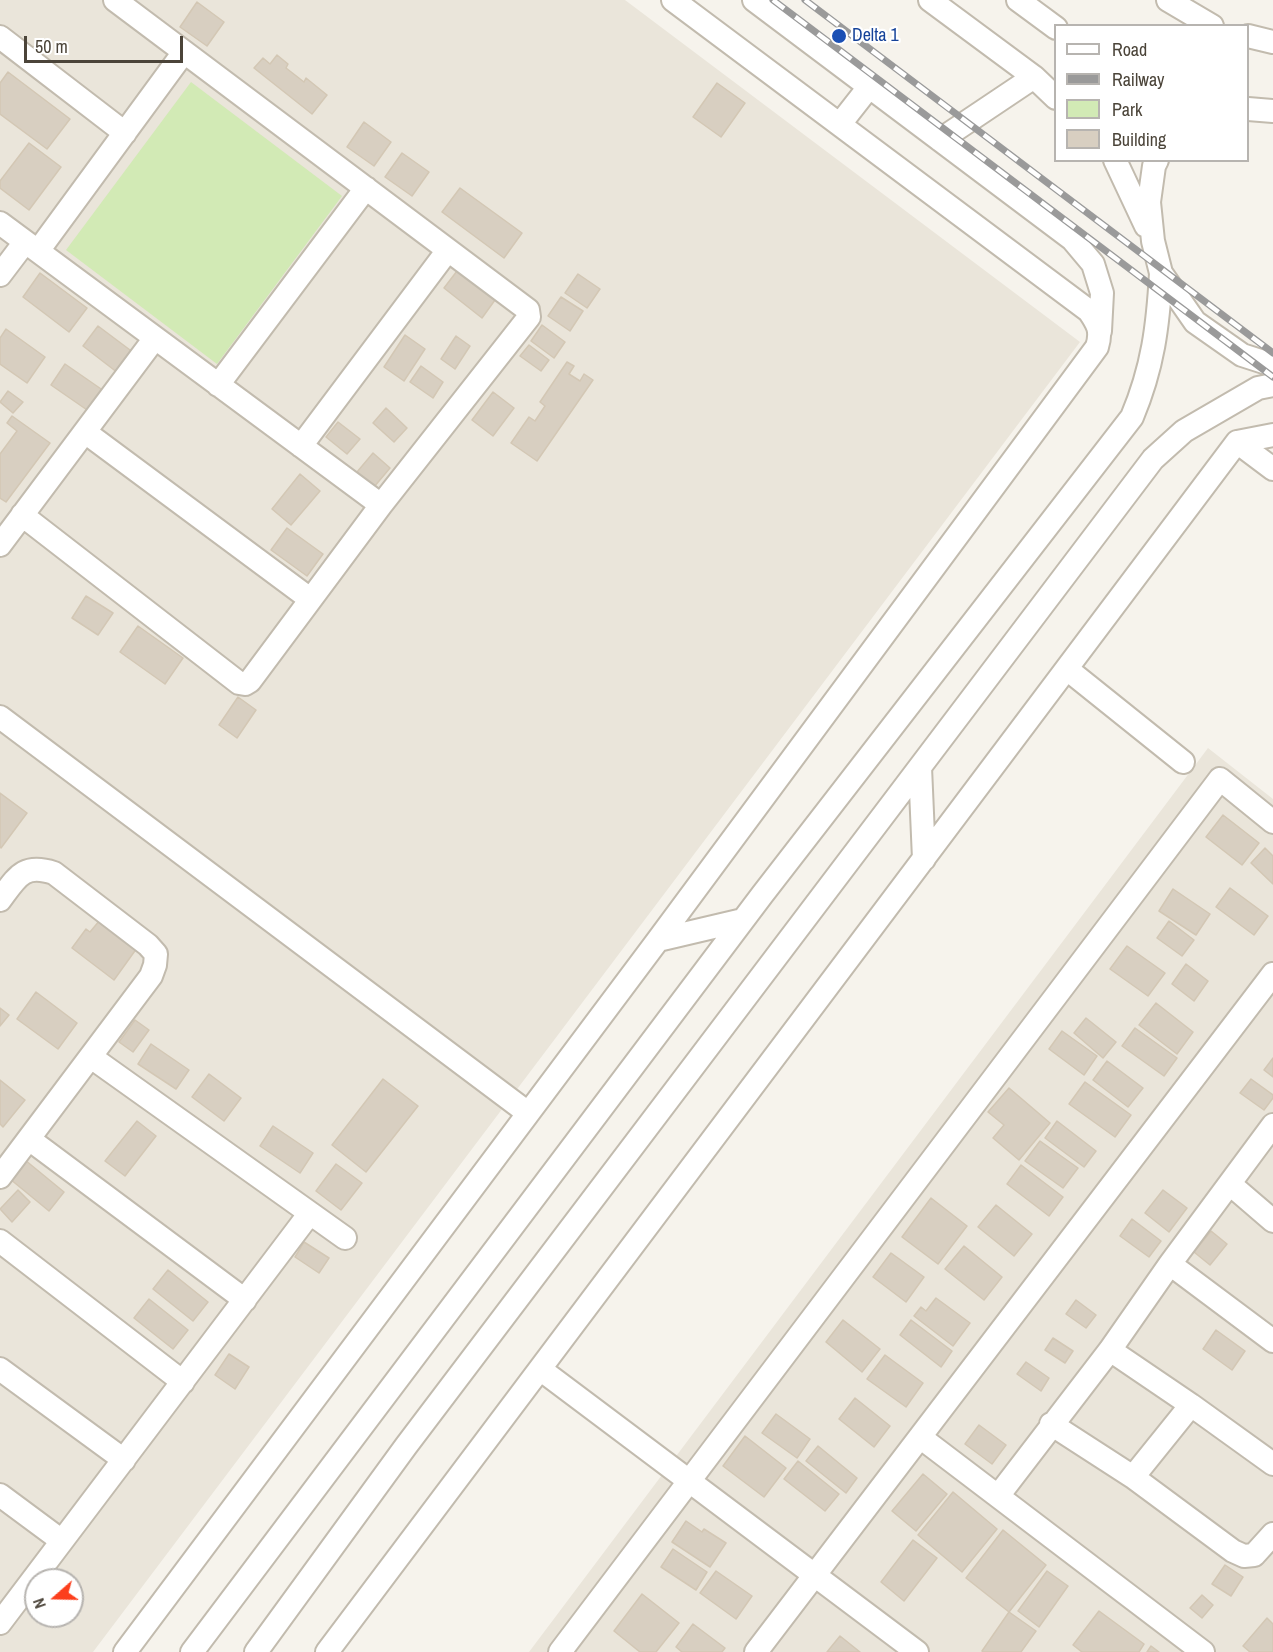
<!DOCTYPE html>
<style>
body{margin:0}
#map{position:relative;width:1273px;height:1652px;overflow:hidden;background:#f6f3ec;font-family:"Archivo Narrow",sans-serif}
canvas{display:block}
.legend{position:absolute;left:1054px;top:24px;width:195px;height:138px;box-sizing:border-box;background:#fff;border:2px solid #b7b4b0;margin:0;padding:8px 10px;list-style:none;font-size:18px;color:#4b4439}
.legend li{display:flex;align-items:center;gap:12px;height:30px}
.legend b{width:30px;border:2px solid #b7b4b0}
.north{position:absolute;left:24px;top:1568px;width:60px;height:60px;box-sizing:border-box;background:#fff;border:2px solid #b7b4b0;border-radius:50%;rotate:250deg;font-size:16px;font-weight:700;line-height:24px;text-align:center;color:#4b4439}
.north::after{content:'';display:block;margin:auto;width:21px;height:27px;background:#fc3f1d;clip-path:polygon(50% 0,100% 100%,50% 72%,0 100%)}
.scale{position:absolute;left:24px;top:36px;width:159px;height:27px;box-sizing:border-box;border:3px solid #4b4439;border-top:0;padding-left:8px;font-size:18px;line-height:21px;white-space:nowrap;color:#4b4439;-webkit-text-stroke:4px #fff;paint-order:stroke}
</style>
<div id="map">
<canvas width="1273" height="1652"></canvas>
<ul class="legend">
<li><b style="height:8px;background:#fff"></b>Road</li>
<li><b style="height:8px;background:#9a9a9a"></b>Railway</li>
<li><b style="height:16px;background:#d2eab5"></b>Park</li>
<li><b style="height:16px;background:#d8cfc1"></b>Building</li>
</ul>
<div class="north">N</div>
<div class="scale">50 m</div>
</div>
<script>
const g = document.querySelector('canvas').getContext('2d');
g.lineJoin = 'round';
function fillPath(path, color) { g.fillStyle = color; g.fill(path, 'evenodd'); }
function trace(path, color, width, dash) { g.strokeStyle = color; g.lineWidth = width; g.lineCap = dash ? 'butt' : 'round'; g.setLineDash(dash || []); g.stroke(path); }
function drawText(font, color, halo, rows, align = 'center') {
  g.font = font + ' "Archivo Narrow",sans-serif'; g.lineWidth = 4.5; g.setLineDash([]); g.textBaseline = 'middle'; g.strokeStyle = halo; g.fillStyle = color; for (const [text, x, y, turn = 0] of rows) {
    g.save(); g.translate(x, y); g.rotate((+turn || 0) * Math.PI / 180); g.textAlign = isNaN(turn) ? turn : align; if (halo) g.strokeText(text, 0, 0); g.fillText(text, 0, 0); g.restore();
  }
}
fillPath(new Path2D(`
 M0 0H625L1080 342 93 1652H0ZM36 1580H72V1616H36Z
 M1208 748 1273 799V1652H529Z`), '#eae5da');
fillPath(new Path2D(`
 M191 82 342 196 217 364 66 250Z`), '#d2eab5');
const building = new Path2D(`
 M197 2 224 22 207 46 180 27Z
 M277 55 288 64 286 68 304 82 306 78 327 95 312 114 254 68 263 58 270 64Z
 M8 72 70 119 47 149 0 114V83Z
 M717 83 745 103 721 137 693 117Z
 M364 122 391 142 374 166 347 147Z
 M29 143 61 167 29 210 0 188V181Z
 M402 153 429 172 412 196 385 177Z
 M460 188 522 233 504 258 442 212Z
 M457 271 495 300 482 318 444 288Z
 M40 273 87 308 69 332 23 297Z
 M578 274 600 289 587 308 565 293Z
 M561 297 583 311 570 331 548 316Z
 M542 325 565 342 554 358 531 341Z
 M98 326 134 353 118 373 83 346Z
 M6 329 45 357 27 383 0 364V338Z
 M405 335 425 349 404 381 384 367Z
 M456 336 470 346 455 369 441 359Z
 M529 345 549 360 541 371 520 356Z
 M567 362 574 366 569 374 580 381 584 374 593 380 537 461 511 443 529 417 535 421 545 406 540 402Z
 M65 364 104 391 90 412 51 385Z
 M421 366 443 382 433 398 410 382Z
 M8 391 23 402 13 413 0 402Z
 M493 392 514 408 493 436 472 420Z
 M386 408 407 428 394 442 373 423Z
 M12 416 50 443 6 502 0 498V454L17 431 7 423Z
 M338 422 360 439 347 454 326 437Z
 M373 453 390 468 374 487 357 472Z
 M300 474 320 491 291 525 272 509Z
 M287 528 323 554 307 576 271 550Z
 M86 596 113 613 98 635 72 618Z
 M138 626 183 658 165 684 120 652Z
 M238 697 256 710 237 738 219 725Z
 M0 793 27 813 1 848 0 847Z
 M1223 815 1259 843 1242 865 1206 837Z
 M1265 848 1273 856V884L1251 863Z
 M1230 888 1268 916 1254 935 1216 907Z
 M1173 889 1210 914 1196 935 1159 911Z
 M100 920 137 948 114 980 72 948 86 929 90 932Z
 M1169 921 1194 940 1182 956 1157 938Z
 M1127 946 1165 973 1148 996 1110 969Z
 M1186 964 1208 981 1194 1001 1172 984Z
 M36 992 77 1023 58 1049 17 1019Z
 M1156 1003 1193 1032 1177 1054 1139 1025Z
 M0 1008 9 1015 0 1026Z
 M1086 1018 1116 1042 1103 1058 1074 1033Z
 M135 1020 149 1030 133 1052 119 1042Z
 M1135 1028 1177 1058 1164 1076 1122 1046Z
 M1062 1031 1097 1056 1084 1075 1049 1049Z
 M151 1044 189 1070 176 1089 138 1064Z
 M1273 1058V1077L1264 1070Z
 M1107 1061 1143 1088 1128 1107 1093 1080Z
 M209 1074 241 1098 224 1121 192 1097Z
 M383 1079 418 1106 366 1172 332 1145Z
 M1251 1079 1273 1095V1098L1264 1110 1240 1093Z
 M0 1080 25 1100 3 1127 0 1124Z
 M1085 1082 1131 1115 1115 1137 1069 1104Z
 M1009 1088 1050 1123 1019 1160 993 1138 1004 1125 988 1112Z
 M137 1121 156 1136 125 1176 105 1161Z
 M1057 1121 1096 1151 1084 1167 1045 1138Z
 M273 1126 313 1153 300 1173 260 1146Z
 M1040 1141 1078 1168 1063 1188 1025 1161Z
 M25 1160 64 1192 49 1211 10 1179Z
 M336 1164 362 1183 341 1210 316 1191Z
 M1021 1165 1063 1197 1049 1216 1007 1184Z
 M18 1190 30 1202 12 1222 0 1209Z
 M1163 1190 1187 1208 1169 1232 1145 1213Z
 M931 1198 967 1226 938 1264 902 1237Z
 M996 1205 1032 1234 1014 1256 978 1227Z
 M1132 1219 1161 1241 1149 1257 1120 1236Z
 M1211 1231 1227 1244 1210 1265 1194 1252Z
 M304 1242 329 1258 319 1273 295 1257Z
 M964 1246 1002 1277 984 1300 945 1269Z
 M891 1253 924 1277 906 1302 873 1277Z
 M168 1270 208 1302 193 1321 153 1289Z
 M936 1298 970 1323 953 1346 914 1316 921 1307 926 1311Z
 M149 1299 188 1330 173 1349 134 1318Z
 M1076 1300 1096 1315 1086 1328 1066 1314Z
 M843 1320 880 1349 862 1372 826 1342Z
 M911 1320 952 1351 941 1367 900 1335Z
 M1216 1330 1245 1351 1232 1370 1203 1349Z
 M1053 1338 1073 1351 1065 1363 1045 1350Z
 M229 1354 249 1367 235 1389 215 1375Z
 M885 1355 923 1383 906 1407 867 1379Z
 M1026 1362 1049 1378 1041 1391 1017 1374Z
 M855 1398 890 1426 874 1447 839 1419Z
 M776 1414 810 1439 797 1458 762 1433Z
 M979 1425 1006 1445 992 1464 965 1444Z
 M745 1436 786 1468 764 1497 723 1466Z
 M818 1446 857 1478 846 1493 806 1461Z
 M798 1461 839 1494 825 1511 784 1479Z
 M923 1474 947 1494 916 1531 892 1511Z
 M953 1492 997 1529 962 1572 918 1535Z
 M686 1521 702 1532 704 1529 726 1543 710 1567 672 1542Z
 M1003 1530 1046 1565 1009 1612 966 1578Z
 M913 1540 937 1558 904 1601 881 1582Z
 M673 1549 707 1572 696 1590 661 1567Z
 M1225 1565 1243 1577 1231 1596 1212 1584Z
 M716 1571 752 1596 736 1619 700 1593Z
 M1047 1571 1068 1586 1039 1627 1018 1611Z
 M642 1594 679 1623 656 1652H640L614 1631Z
 M1202 1595 1213 1605 1202 1618 1190 1608Z
 M1099 1611 1144 1644 1139 1652H1082L1073 1645Z
 M1009 1612 1036 1631 1021 1652H983L982 1651Z
 M1267 1618 1273 1624V1652H1250L1243 1646Z
 M693 1624 725 1648 722 1652H682L676 1647Z
 M840 1636 860 1652H827Z
 M1151 1646 1159 1652H1147Z`);
fillPath(building, '#d8cfc1');
trace(building, '#d3c7b4', 1.5);
const minor = new Path2D(`
 M754 0 1072 239 1093 264 1102 293 1100 331
 M930 0 1034 77 1056 98
 M1018 0 1056 28
 M1168 0 1212 26
 M1248 36 1273 42
 M0 37 125 133
 M1248 109 1273 111
 M840 124 869 87
 M940 140 1034 77
 M1115 160 1146 226
 M1157 160 1154 166 1149 202 1153 241 1161 273 1195 322 1242 355 1273 365
 M0 223 381 505
 M38 251 184 52
 M0 275 25 242
 M218 385 366 188
 M85 432 310 599
 M1237 442 1273 469
 M301 446 448 250
 M22 515 239 683 245 684 250 681 381 505 529 317 528 310 115 0
 M0 545 155 338
 M1067 669 1183 762
 M0 717 528 1113
 M920 767 924 859
 M0 900C17 877 23 863 54 873L148 945 156 954 155 965 151 976 0 1177
 M658 940 743 920
 M91 1057 345 1238
 M29 1139 245 1300
 M1230 1184 1273 1221
 M0 1241 183 1382
 M1170 1264 1273 1341
 M1110 1350 1191 1405
 M0 1369 124 1460
 M540 1369 917 1652
 M1051 1424 1133 1477 1233 1551 1244 1556 1254 1555 1273 1534
 M920 1437 1203 1652
 M1133 1477 1191 1405 1273 1464
 M0 1495 62 1541
 M998 1496 1110 1350 1170 1264 1273 1125
 M0 1623 310 1213
 M125 1652 658 940 1097 347C1102 331 1098 324 1089 311L673 0
 M192 1652 762 895 1132 417C1153 367 1158 326 1161 273
 M256 1652 406 1446 1153 459 1184 431 1258 388 1273 385
 M327 1652 1237 442 1273 435
 M560 1652 1220 779 1273 822
 M756 1652 1273 974`);
trace(minor, '#c2bbae', 26);
trace(minor, '#fff', 22);
const rail = new Path2D(`
 M773 0 1273 377
 M805 0 1273 353`);
trace(rail, '#9a9a9a', 7);
trace(rail, '#fff', 4.5, [14]);
for (const [x, y, r, color] of [
 [839,36,8,"#1a4fb4"]
]) { const dot = new Path2D(); dot.arc(x, y, r, 0, 2 * Math.PI); g.fillStyle = color; g.fill(dot); trace(dot, '#fff', 2); }
drawText('18px', '#164399', '#fff', [
 ["Delta 1",852,36]
], 'left');
</script>
